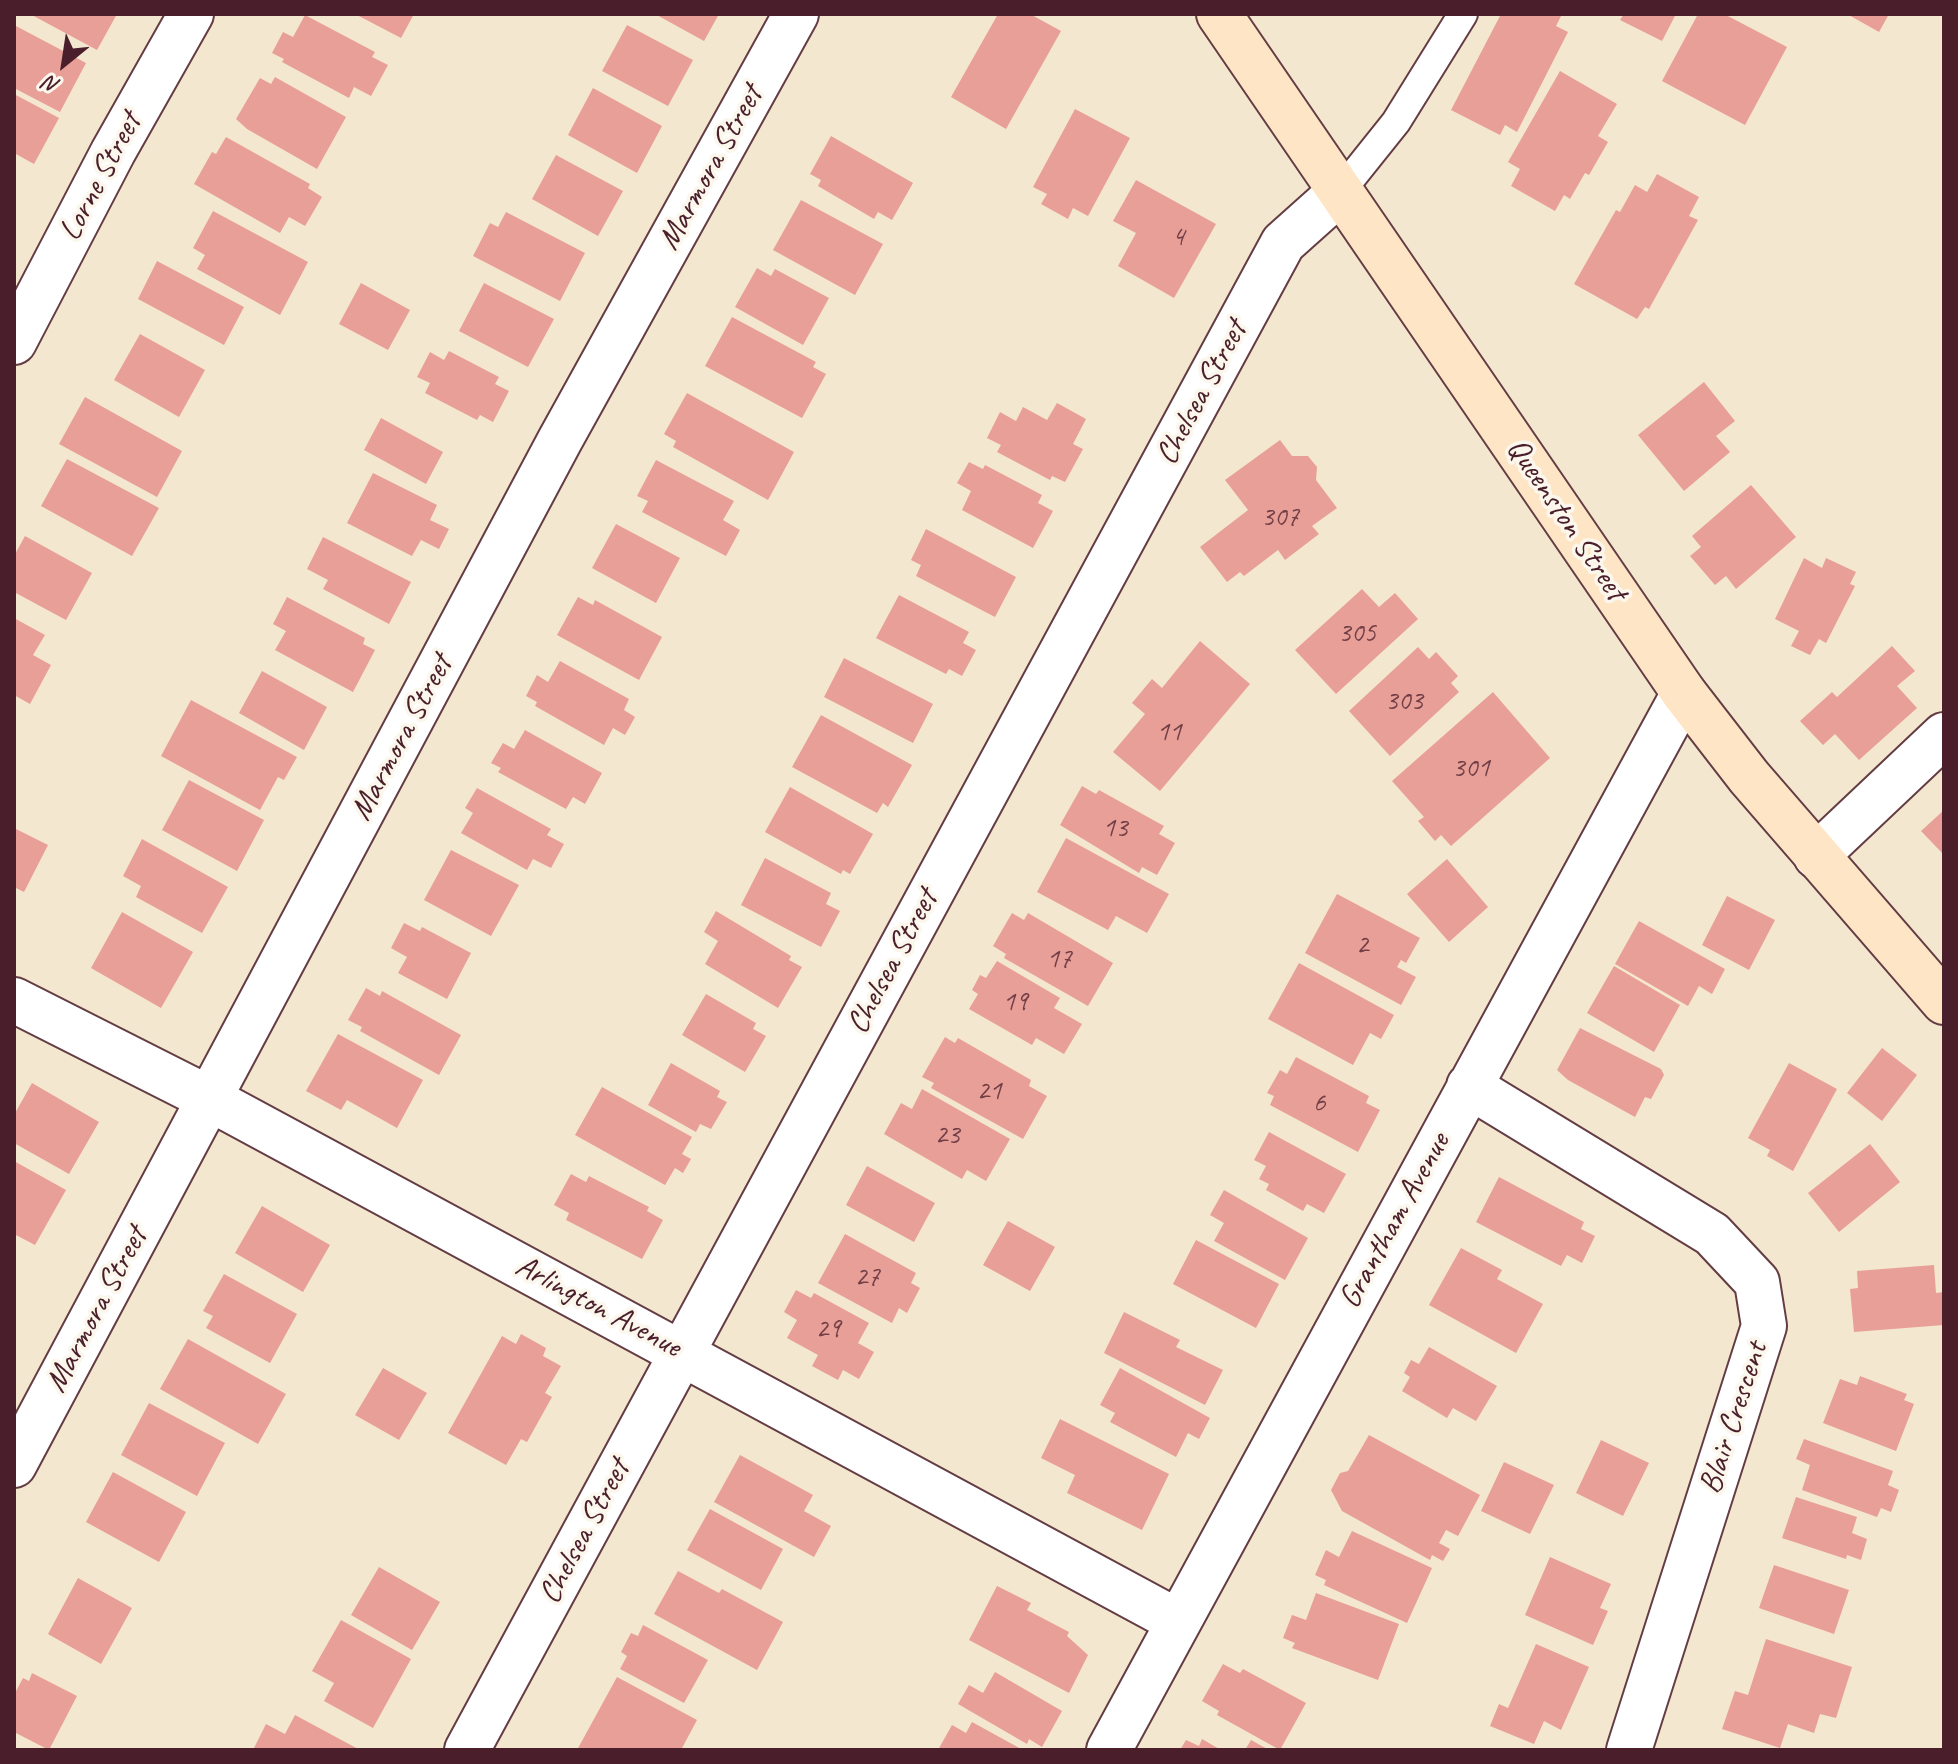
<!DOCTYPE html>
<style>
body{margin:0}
#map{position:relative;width:1958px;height:1764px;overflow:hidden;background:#f4e7cf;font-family:Caveat,sans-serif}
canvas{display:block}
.frame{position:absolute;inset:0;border:16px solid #4a1f2b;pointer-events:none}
.north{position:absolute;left:24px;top:24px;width:80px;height:80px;-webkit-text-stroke:6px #fbf7ec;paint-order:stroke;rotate:210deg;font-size:22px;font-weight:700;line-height:32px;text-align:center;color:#4a1f2b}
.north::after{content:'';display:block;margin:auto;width:28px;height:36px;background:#4a1f2b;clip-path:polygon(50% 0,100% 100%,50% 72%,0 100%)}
</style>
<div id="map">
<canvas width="1958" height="1764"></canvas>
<div class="frame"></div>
<div class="north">N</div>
</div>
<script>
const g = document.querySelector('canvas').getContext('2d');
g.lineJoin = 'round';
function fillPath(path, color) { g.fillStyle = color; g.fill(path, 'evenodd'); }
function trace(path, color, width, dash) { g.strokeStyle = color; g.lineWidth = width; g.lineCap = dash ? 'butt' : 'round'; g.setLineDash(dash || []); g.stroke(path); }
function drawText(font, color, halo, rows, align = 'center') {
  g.font = font + ' Caveat,sans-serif'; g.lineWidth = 7; g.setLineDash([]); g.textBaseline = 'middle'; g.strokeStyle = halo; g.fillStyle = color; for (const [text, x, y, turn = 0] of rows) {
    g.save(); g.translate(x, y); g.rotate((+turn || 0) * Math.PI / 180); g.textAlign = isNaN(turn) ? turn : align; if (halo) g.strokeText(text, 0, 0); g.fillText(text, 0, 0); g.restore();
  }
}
fillPath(new Path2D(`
 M30 14H117L97 50Z
 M355 14H414L401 38Z
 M655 14H719L704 41Z
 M998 14H1030L1061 31 1006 129 951 97Z
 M1501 14H1562L1556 26 1568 32 1517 132 1505 125 1500 135 1451 110Z
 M1624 14H1676L1662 41 1620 20Z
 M1698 14H1724L1787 47 1745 125 1662 81Z
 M1847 14H1889L1879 32Z
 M305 15 375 52 372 57 388 65 371 96 354 87 349 98 282 62 284 59 272 53 283 32 293 37Z
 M14 25 86 63 60 112 14 88Z
 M627 25 693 60 668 106 602 71Z
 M1560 71 1617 104 1598 136 1608 142 1589 175 1585 173 1570 199 1564 195 1555 211 1511 186 1520 169 1508 162Z
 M275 77 346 117 317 169 247 129 236 119 260 78 271 84Z
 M593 88 662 126 637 173 568 135Z
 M14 94 59 118 34 164 14 153Z
 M1075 109 1130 138 1088 216 1073 208 1068 219 1041 204 1047 194 1033 187Z
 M831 136 913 183 892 220 878 212 874 219 818 186 821 180 810 174Z
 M226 137 310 184 308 188 322 197 305 226 289 217 280 233 194 184 212 152 216 154Z
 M556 155 623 191 598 236 532 199Z
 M1657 174 1699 197 1689 216 1698 220 1649 309 1645 307 1637 319 1574 284 1616 210 1620 212 1635 185 1647 192Z
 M1136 180 1216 224 1174 298 1118 266 1136 233 1113 221Z
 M801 200 883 244 855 295 773 250Z
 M213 211 308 262 280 315 197 269 205 255 193 248Z
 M506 212 585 253 560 301 473 256 490 223 498 227Z
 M157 261 244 307 224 345 138 299Z
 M757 268 771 276 775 269 829 298 803 345 735 307Z
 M361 283 410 310 388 350 339 324Z
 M484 283 554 319 528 367 459 331Z
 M732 317 816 362 813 367 826 374 802 418 705 366Z
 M140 334 205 370 179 417 114 380Z
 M449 351 499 377 495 384 509 391 493 422 480 415 477 420 425 393 430 383 417 377 430 352 444 360Z
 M1704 382 1735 421 1716 436 1730 452 1684 491 1638 435Z
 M687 393 794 452 768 500 673 447 676 441 664 434Z
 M85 397 182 451 157 497 59 444Z
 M1057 403 1086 419 1073 444 1083 449 1065 482 1052 476 1050 480 997 452 1001 445 987 438 1000 412 1016 421 1023 407 1047 420Z
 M381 418 443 452 426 484 364 450Z
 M1280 440 1292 456H1308L1317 467 1316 480 1337 508 1312 526 1319 534 1285 560 1278 550 1244 576 1240 572 1227 582 1200 547 1248 510 1225 480Z
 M67 459 159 508 132 556 41 506Z
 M656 460 734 501 723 520 740 530 726 556 642 512 648 501 637 496Z
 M969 462 983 469 985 465 1042 495 1038 503 1053 511 1033 548 962 510 971 491 957 483Z
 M373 473 437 505 430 520 449 529 439 549 421 540 412 556 347 523Z
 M1751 485 1796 537 1736 589 1726 576 1715 585 1690 556 1701 547 1692 536Z
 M616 524 680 558 656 603 592 568Z
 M926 529 1016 577 995 617 916 576 921 565 911 560Z
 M25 536 92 573 66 620 14 592V556Z
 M323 537 411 582 389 624 323 589 328 580 307 569Z
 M1804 558 1822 568 1826 558 1856 572 1850 584 1855 586 1826 643 1819 639 1810 655 1791 646 1799 631 1775 619Z
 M1362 589 1379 607 1395 593 1418 619 1336 694 1295 650Z
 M899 595 969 632 963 643 976 650 962 676 949 669 946 674 876 638Z
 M287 597 365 638 363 644 375 650 353 692 275 650 286 631 273 624Z
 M578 597 593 605 595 600 662 637 639 680 557 635Z
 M14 618 45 635 33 655 51 665 30 704 14 695Z
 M1200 641 1250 684 1160 791 1113 752 1145 714 1132 703 1152 679 1162 688Z
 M1892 646 1915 671 1897 686 1917 708 1859 760 1835 734 1823 745 1800 721 1832 692 1837 697Z
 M1418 647 1429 659 1436 652 1458 676 1451 683 1459 692 1390 756 1349 711Z
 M844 658 933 704 913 743 824 697Z
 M560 661 629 699 624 710 635 717 625 735 613 728 604 745 535 706 537 702 526 696 537 675 548 682Z
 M262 671 327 707 304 750 239 713Z
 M1493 692 1550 758 1451 846 1441 835 1435 841 1418 821 1424 817 1392 781Z
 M191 700 297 757 284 780 278 777 260 810 161 756Z
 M821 715 912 765 888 807 883 803 877 813 792 767Z
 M525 730 602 773 585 804 573 797 566 809 498 772 501 768 491 763 503 743 514 749Z
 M189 780 264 820 237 871 162 830Z
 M1082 786 1096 794 1099 790 1164 826 1159 834 1175 843 1157 875 1142 867 1139 873 1060 825Z
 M790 787 873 834 850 874 843 870 841 874 765 832Z
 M477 788 551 829 547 835 564 844 551 868 533 859 527 870 461 833 473 813 465 808Z
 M1944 810V855L1921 831Z
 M14 828 48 845 24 892 14 887Z
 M1066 838 1169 894 1147 933 1116 916 1108 930 1037 892Z
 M142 839 228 887 202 933 136 897 141 886 123 876Z
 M451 850 519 885 491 936 424 900Z
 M765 858 831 893 826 904 840 911 821 947 741 905Z
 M1447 859 1488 907 1449 942 1407 894Z
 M1337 894 1420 938 1406 963 1401 960 1397 967 1416 977 1401 1005 1305 953Z
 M1727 896 1775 920 1749 970 1702 945Z
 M716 911 791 956 789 960 802 967 778 1008 705 964 718 941 704 932Z
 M122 912 193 952 161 1008 91 968Z
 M1012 913 1024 920 1028 913 1113 963 1088 1006 1004 958 1006 954 993 946Z
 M1639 921 1725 969 1712 994 1699 986 1688 1006 1615 964Z
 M404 923 420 931 422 927 471 953 447 999 398 973 407 957 391 948Z
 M997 961 1060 998 1054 1008 1082 1024 1064 1054 1036 1038 1032 1045 969 1009 978 994 972 990 980 975 986 978Z
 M1299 963 1394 1015 1381 1039 1370 1033 1353 1065 1268 1019Z
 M1614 966 1680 1005 1654 1052 1587 1013Z
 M366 988 380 996 382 991 461 1035 439 1075 360 1031 362 1027 348 1020Z
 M706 994 756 1023 753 1029 766 1036 745 1072 682 1035Z
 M1580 1028 1661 1069 1664 1075 1651 1099 1645 1097 1635 1117 1568 1080 1557 1070Z
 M338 1034 423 1080 397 1128 347 1100 341 1110 306 1091Z
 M945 1037 955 1043 958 1038 1031 1080 1029 1086 1047 1096 1023 1139 931 1088 934 1083 922 1077Z
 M1882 1048 1917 1075 1882 1121 1847 1093Z
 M1296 1057 1369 1096 1366 1103 1380 1110 1358 1152 1270 1105 1274 1096 1267 1093 1280 1070 1287 1074Z
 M671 1063 720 1091 717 1097 727 1102 711 1129 700 1124 696 1132 648 1105Z
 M1789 1063 1837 1089 1793 1171 1767 1156 1770 1150 1748 1138Z
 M32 1083 99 1122 69 1174 14 1143V1115Z
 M602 1087 692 1137 682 1154 691 1159 683 1173 675 1168 665 1185 575 1135Z
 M922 1089 1010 1139 986 1181 967 1170 962 1179 884 1134 901 1103 912 1109Z
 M1269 1132 1346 1174 1324 1213 1307 1204 1303 1211 1266 1190 1269 1184 1259 1179 1266 1166 1254 1160Z
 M1870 1144 1900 1182 1839 1232 1808 1193Z
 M14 1161 66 1190 35 1245 14 1234Z
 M867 1166 935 1203 914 1242 846 1205Z
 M571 1174 586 1182 589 1176 649 1207 647 1211 663 1220 642 1259 566 1220 569 1213 554 1205Z
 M1499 1177 1584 1222 1581 1229 1595 1236 1582 1263 1567 1255 1561 1266 1476 1222Z
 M1224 1190 1308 1238 1285 1280 1214 1241 1224 1223 1210 1215Z
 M262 1206 330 1245 303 1292 235 1253Z
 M1008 1221 1055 1247 1030 1291 983 1265Z
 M845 1234 916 1273 911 1283 920 1288 907 1313 899 1308 892 1323 818 1283Z
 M1196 1240 1279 1284 1256 1328 1173 1284Z
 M1461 1248 1502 1270 1497 1279 1543 1304 1516 1353 1429 1305Z
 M1934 1265 1936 1293 1944 1292V1325L1854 1332 1850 1289 1858 1288 1857 1271Z
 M224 1274 297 1314 270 1363 206 1328 213 1316 203 1311Z
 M796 1290 811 1298 814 1293 869 1323 858 1343 874 1352 859 1379 843 1370 838 1380 812 1366 818 1355 787 1338 797 1320 784 1312Z
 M1124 1312 1180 1340 1176 1347 1223 1370 1205 1405 1104 1353Z
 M521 1334 546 1348 543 1356 561 1366 545 1393 552 1397 527 1442 521 1439 506 1465 448 1433 502 1336 516 1344Z
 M188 1339 286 1394 258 1444 160 1389Z
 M1429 1347 1497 1386 1476 1421 1453 1408 1447 1418 1402 1391 1410 1377 1404 1373 1411 1360 1419 1364Z
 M383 1368 427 1393 399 1440 355 1415Z
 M1120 1368 1210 1418 1199 1439 1188 1433 1176 1457 1110 1422 1115 1413 1100 1405Z
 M1860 1376 1907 1394 1904 1400 1914 1404 1896 1451 1823 1423 1840 1379 1857 1385Z
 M149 1403 225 1443 197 1496 121 1455Z
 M1060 1419 1169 1474 1142 1530 1067 1493 1075 1475 1041 1458Z
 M1369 1435 1480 1495 1458 1536 1446 1530 1439 1543 1450 1549 1443 1561 1432 1555 1430 1560 1342 1511 1331 1490 1340 1473 1348 1471Z
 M1804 1439 1893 1471 1888 1485 1899 1490 1891 1512 1881 1508 1877 1517 1802 1490 1810 1465 1796 1459Z
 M1601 1440 1649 1463 1623 1516 1576 1493Z
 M740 1455 813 1495 804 1511 831 1526 814 1557 714 1502Z
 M1504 1462 1554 1485 1530 1534 1481 1511Z
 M113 1472 186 1512 159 1562 86 1522Z
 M1796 1497 1857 1517 1852 1533 1867 1539 1861 1560 1847 1555 1846 1559 1782 1538Z
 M710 1509 783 1549 761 1590 687 1550Z
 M1352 1531 1432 1568 1407 1623 1324 1585 1326 1580 1315 1575 1326 1550 1339 1557Z
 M1550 1557 1611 1584 1600 1608 1608 1611 1593 1645 1525 1615Z
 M1774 1565 1849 1590 1834 1634 1759 1608Z
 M379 1567 440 1602 412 1650 351 1615Z
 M678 1571 719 1593 722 1589 783 1622 757 1670 654 1614Z
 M78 1578 132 1608 101 1664 48 1634Z
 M997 1586 1031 1603 1027 1610 1069 1632 1067 1636 1088 1655 1069 1693 969 1640Z
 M1316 1593 1399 1624 1378 1680 1292 1648 1295 1643 1283 1638 1292 1615 1306 1620Z
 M341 1620 411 1659 373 1728 324 1701 334 1683 312 1671Z
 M643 1625 708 1660 684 1703 620 1669 627 1656 621 1652 631 1633 638 1636Z
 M1766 1639 1852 1667 1836 1718 1820 1714 1814 1733 1788 1724 1780 1748 1722 1729 1735 1691 1748 1695Z
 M1536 1644 1589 1667 1561 1730 1544 1721 1534 1744 1490 1726 1499 1704 1508 1708Z
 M1223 1664 1240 1673 1243 1669 1306 1703 1280 1750 1217 1715 1219 1711 1202 1701Z
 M995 1672 1062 1711 1042 1747 1029 1739 1027 1744 958 1704 969 1685 983 1693Z
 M32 1673 77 1696 49 1750 14 1732V1695L23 1678 29 1681Z
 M617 1677 697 1720 681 1750H577Z
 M295 1715 360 1750H253L266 1724 285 1734Z
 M972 1722 1023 1750H938L952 1725 966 1733Z
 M1202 1739 1221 1750H1180L1186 1740 1199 1746Z
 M1251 1740 1269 1750H1245Z`), '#e89f98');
const lane = new Path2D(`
 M1340 192 1396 122 1463 14`);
const street = new Path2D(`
 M14 342 113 152 191 14
 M1816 856 1944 735
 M14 1000 210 1099 1177 1621
 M1469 1086 1712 1234 1757 1282 1764 1326 1629 1750
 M14 1465 560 440 796 14
 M467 1750 1283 243 1340 192
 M1109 1750 1684 693`);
const secondary = new Path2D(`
 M1219 14 1684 693 1749 777 1944 1002`);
trace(lane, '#643d44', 32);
trace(street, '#643d44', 48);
trace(secondary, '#643d44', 48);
trace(lane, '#fff', 28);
trace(street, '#fff', 44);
trace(secondary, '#fee5c5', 44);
drawText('28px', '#723f46', null, [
 ["4",1178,238],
 ["307",1280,518],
 ["305",1357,634],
 ["303",1404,702],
 ["11",1169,733],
 ["301",1471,769],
 ["13",1115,829],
 ["2",1362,946],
 ["17",1059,960],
 ["19",1015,1003],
 ["21",989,1092],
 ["6",1319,1104],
 ["23",947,1136],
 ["27",867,1278],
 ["29",828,1330]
]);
drawText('32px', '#4a1f2b', '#fbf7ec', [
 ["Marmora Street",711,168,-61],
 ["Lorne Street",101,177,-62],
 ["Chelsea Street",1202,393,-62],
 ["Queenston Street",1566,520,56],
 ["Marmora Street",402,738,-62],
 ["Chelsea Street",893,962,-62],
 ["Grantham Avenue",1395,1221,-61],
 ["Arlington Avenue",598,1307,28],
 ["Marmora Street",97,1310,-62],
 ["Blair Crescent",1734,1418,-72],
 ["Chelsea Street",585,1532,-62]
]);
</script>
